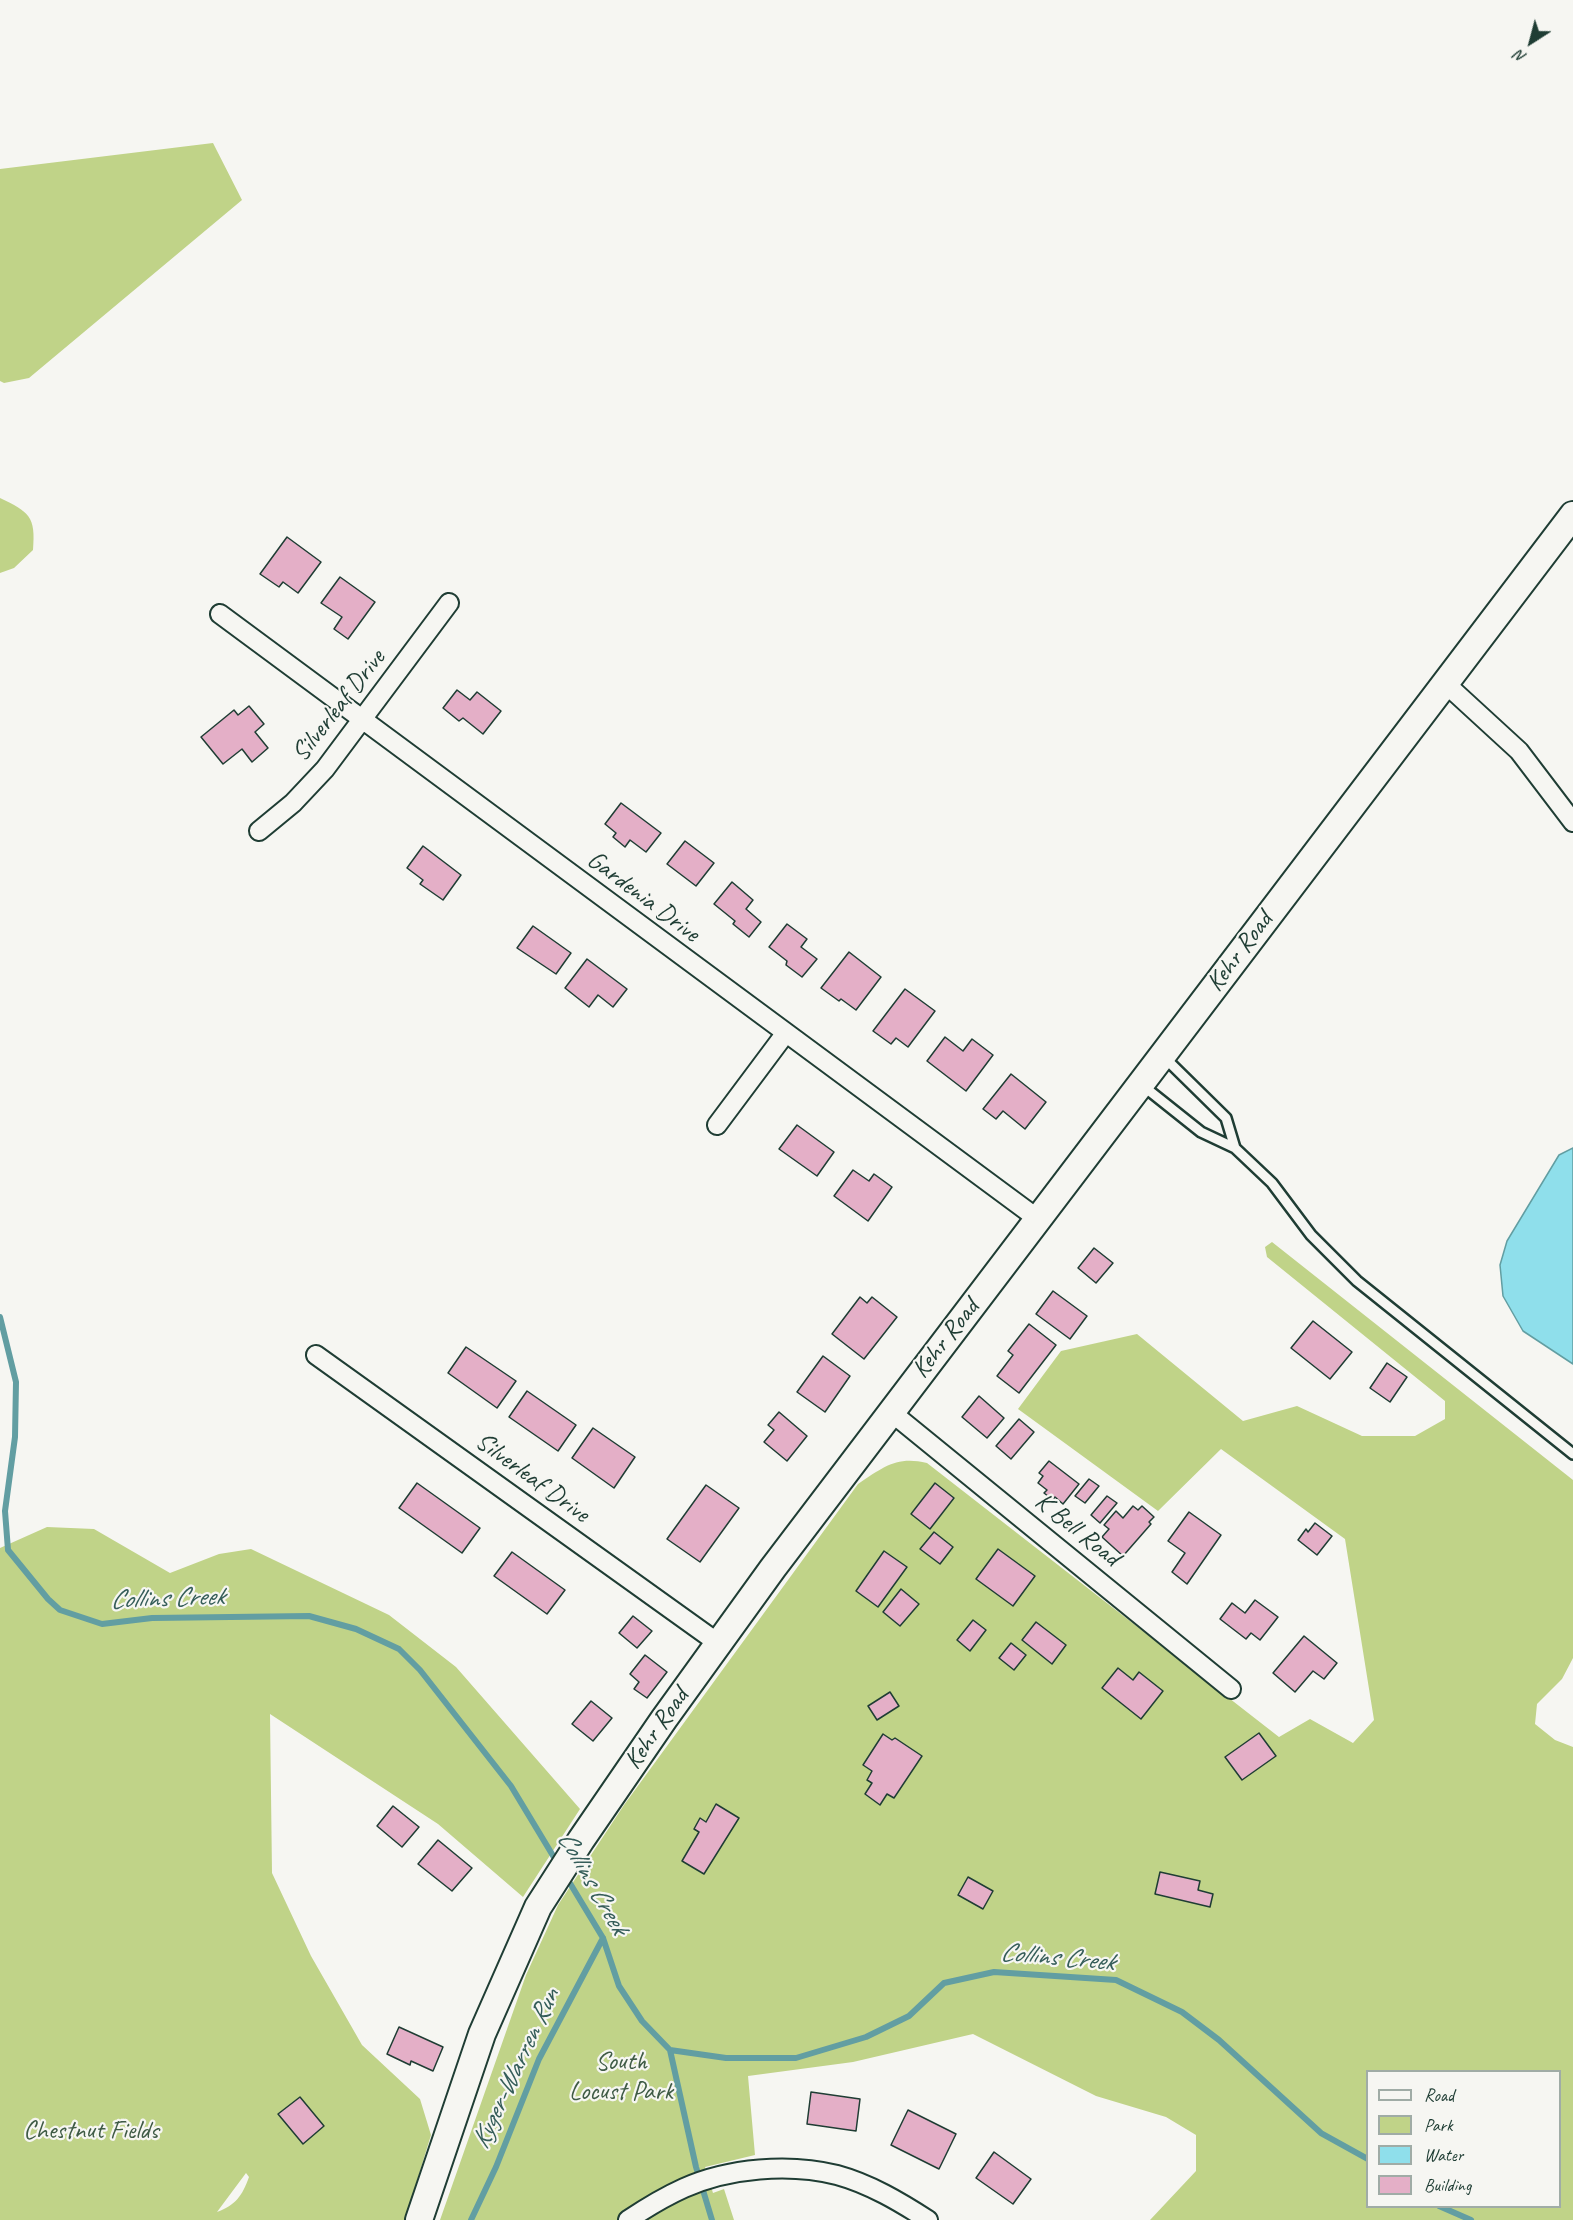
<!DOCTYPE html>
<style>
body{margin:0}
#map{position:relative;width:1573px;height:2220px;overflow:hidden;background:#f6f6f2;font-family:Caveat,sans-serif}
canvas{display:block}
.legend{position:absolute;left:1366px;top:2070px;width:195px;height:138px;box-sizing:border-box;background:#f6f6f2;border:2px solid #a0aca6;margin:0;padding:8px 10px;list-style:none;font-size:18px;color:#1f3d34}
.legend li{display:flex;align-items:center;gap:12px;height:30px}
.legend b{width:30px;border:2px solid #a0aca6}
.north{position:absolute;left:1501px;top:12px;width:60px;height:60px;-webkit-text-stroke:4px #f6f6f2;paint-order:stroke;rotate:216deg;font-size:16px;font-weight:700;line-height:24px;text-align:center;color:#1f3d34}
.north::after{content:'';display:block;margin:auto;width:21px;height:27px;background:#1f3d34;clip-path:polygon(50% 0,100% 100%,50% 72%,0 100%)}
</style>
<div id="map">
<canvas width="1573" height="2220"></canvas>
<ul class="legend">
<li><b style="height:8px;background:#f6f6f2"></b>Road</li>
<li><b style="height:16px;background:#c0d388"></b>Park</li>
<li><b style="height:16px;background:#8fdfeb"></b>Water</li>
<li><b style="height:16px;background:#e4afc7"></b>Building</li>
</ul>
<div class="north">N</div>
</div>
<script>
const g = document.querySelector('canvas').getContext('2d');
g.lineJoin = 'round';
function fillPath(path, color) { g.fillStyle = color; g.fill(path, 'evenodd'); }
function trace(path, color, width, dash) { g.strokeStyle = color; g.lineWidth = width; g.lineCap = dash ? 'butt' : 'round'; g.setLineDash(dash || []); g.stroke(path); }
function drawText(font, color, halo, rows, align = 'center') {
  g.font = font + ' Caveat,sans-serif'; g.lineWidth = 4.5; g.setLineDash([]); g.textBaseline = 'middle'; g.strokeStyle = halo; g.fillStyle = color; for (const [text, x, y, turn = 0] of rows) {
    g.save(); g.translate(x, y); g.rotate((+turn || 0) * Math.PI / 180); g.textAlign = isNaN(turn) ? turn : align; if (halo) g.strokeText(text, 0, 0); g.fillText(text, 0, 0); g.restore();
  }
}
fillPath(new Path2D(`
 M213 143 242 200 29 378 4 383 0 381V169Z
 M0 498C29 512 36 516 33 550L14 568 0 573Z
 M1272 1242 1573 1480V1658L1562 1679 1537 1704 1535 1724 1555 1740 1573 1747V2220H1150L1196 2171V2135L1166 2117 1096 2096 973 2034 853 2062 748 2076 755 2155 705 2167 713 2193 724 2189 734 2220H440L526 1975 558 1905 624 1805 858 1484C884 1467 896 1456 927 1463L1279 1737 1310 1719 1353 1743 1374 1720 1345 1539 1221 1449 1158 1511 1018 1409 1061 1351 1137 1334 1243 1421 1297 1406 1362 1436H1415L1445 1419V1401L1267 1257 1265 1247ZM1368 2072H1560V2206H1368Z
 M47 1527 94 1529 170 1573 219 1554 251 1549 389 1615 456 1667 580 1809 523 1897 438 1824 270 1714 272 1873 311 1956 362 2045 420 2099 431 2135 405 2220H0V1548ZM246 2173 249 2177C242 2196 236 2205 217 2212Z`), '#c0d388');
const water = new Path2D(`
 M1573 1148V1364L1523 1331 1503 1296 1500 1265 1507 1241 1559 1155Z`);
fillPath(water, '#8fdfeb');
trace(water, '#629ea2', 1.5);
trace(new Path2D(`
 M0 1317 16 1382 15 1437 5 1511 8 1550 48 1599 60 1610 102 1624 152 1618 309 1616 356 1629 399 1649 420 1670 511 1786 558 1864
 M565 1875 603 1938 619 1986 642 2021 670 2050 726 2058H796L866 2037 909 2016 944 1983 994 1972 1116 1980 1182 2012 1219 2040 1321 2133 1368 2159
 M670 2050 696 2167 712 2220
 M1439 2206 1471 2220
 M471 2220 496 2167 539 2059 603 1938`), '#629ea2', 6);
const building = new Path2D(`
 M287 537 321 562 298 593 283 582 279 587 260 574Z
 M340 577 375 602 348 639 334 629 342 617 321 603Z
 M457 690 470 700 477 692 501 711 483 734 463 718 459 721 443 708Z
 M249 706 264 724 255 732 268 748 252 762 242 749 223 764 201 737 234 710 238 715Z
 M621 803 661 833 646 852 630 840 625 847 613 837 616 833 605 824Z
 M685 841 714 863 696 886 667 864Z
 M423 846 461 875 443 900 420 884 423 880 407 868Z
 M732 882 753 900 746 909 761 922 749 937 733 924 735 921 714 904Z
 M787 924 807 939 801 947 817 959 802 977 786 965 787 961 769 947Z
 M533 926 571 953 556 974 517 948Z
 M849 952 881 977 856 1010 841 999 839 1001 821 988Z
 M587 959 627 989 613 1007 598 995 589 1007 565 988Z
 M905 989 935 1011 908 1047 896 1038 891 1044 873 1031Z
 M945 1037 963 1051 972 1039 993 1055 966 1091 927 1061Z
 M1011 1074 1046 1102 1025 1129 1003 1111 996 1119 983 1109Z
 M797 1125 834 1152 817 1176 779 1149Z
 M853 1170 869 1181 874 1174 892 1187 868 1221 834 1196Z
 M1094 1248 1113 1263 1096 1283 1078 1268Z
 M1053 1291 1087 1316 1070 1339 1036 1314Z
 M860 1297 867 1303 872 1297 897 1317 864 1359 832 1334Z
 M1313 1321 1352 1352 1330 1379 1291 1348Z
 M1029 1324 1056 1345 1019 1393 997 1376 1013 1355 1008 1351Z
 M466 1347 516 1381 497 1408 448 1373Z
 M823 1356 850 1376 825 1412 797 1392Z
 M1387 1363 1407 1377 1390 1402 1370 1388Z
 M527 1391 576 1425 558 1451 509 1417Z
 M979 1396 1004 1418 987 1438 962 1417Z
 M779 1412 807 1436 787 1461 764 1442 774 1430 768 1425Z
 M1019 1419 1034 1432 1011 1459 996 1446Z
 M593 1428 635 1457 614 1488 572 1458Z
 M1049 1461 1079 1484 1063 1504 1055 1497 1053 1500 1044 1493 1047 1490 1038 1483 1043 1476 1039 1473Z
 M1089 1479 1099 1486 1085 1503 1075 1496Z
 M417 1483 480 1528 462 1553 399 1508Z
 M935 1483 954 1498 930 1529 911 1514Z
 M706 1485 739 1508 700 1562 667 1539Z
 M1107 1496 1117 1503 1100 1523 1091 1515Z
 M1133 1506 1138 1510 1142 1506 1154 1517 1149 1522 1151 1524 1123 1556 1102 1537 1109 1529 1104 1525 1116 1511 1123 1518Z
 M1189 1512 1221 1535 1187 1584 1172 1572 1185 1553 1168 1541Z
 M1315 1523 1332 1536 1317 1555 1298 1540 1306 1529 1308 1532Z
 M934 1532 953 1547 940 1564 920 1549Z
 M998 1549 1035 1576 1013 1606 976 1579Z
 M884 1551 907 1567 878 1607 856 1591Z
 M512 1552 565 1590 547 1614 494 1576Z
 M901 1589 919 1604 900 1626 883 1612Z
 M1255 1600 1278 1617 1260 1640 1251 1633 1246 1639 1220 1619 1232 1603 1245 1613Z
 M633 1616 652 1631 637 1648 619 1633Z
 M973 1620 986 1630 970 1651 957 1640Z
 M1036 1622 1066 1645 1052 1664 1022 1640Z
 M1304 1636 1337 1663 1324 1679 1313 1671 1295 1692 1273 1673Z
 M1011 1643 1026 1655 1014 1670 999 1658Z
 M645 1655 667 1672 647 1698 634 1689 639 1682 630 1674Z
 M1118 1668 1133 1680 1139 1672 1163 1691 1141 1719 1102 1688Z
 M890 1692 899 1706 877 1720 868 1706Z
 M591 1701 612 1718 593 1741 572 1724Z
 M1259 1733 1276 1756 1242 1780 1225 1757Z
 M883 1734 892 1740 895 1738 922 1756 894 1798 887 1794 880 1805 865 1794 872 1783 867 1780 872 1771 863 1765Z
 M716 1804 739 1818 704 1874 682 1861 699 1832 694 1829 700 1818 706 1822Z
 M393 1806 419 1827 402 1847 377 1826Z
 M438 1840 472 1868 452 1891 418 1864Z
 M1160 1872 1200 1881 1198 1890 1213 1894 1210 1907 1155 1894Z
 M968 1877 993 1891 983 1909 958 1895Z
 M399 2027 443 2047 433 2071 411 2061 410 2065 387 2054Z
 M811 2092 860 2099 856 2131 807 2124Z
 M300 2097 324 2126 303 2144 278 2114Z
 M908 2110 956 2134 939 2169 891 2145Z
 M994 2152 1031 2179 1013 2204 976 2178Z`);
fillPath(building, '#e4afc7');
trace(building, '#1f3d34', 1.5);
const lane = new Path2D(`
 M1165 1058 1226 1118 1235 1148
 M1142 1085 1201 1132 1235 1148 1272 1183 1311 1235 1357 1281 1573 1454`);
const street = new Path2D(`
 M220 614 1038 1219
 M1446 684 1519 751 1573 822
 M259 831 293 803 325 769 449 603
 M717 1125 785 1034
 M316 1355 718 1643
 M891 1412 1231 1689
 M628 2220C646 2208 664 2197 684 2188 729 2168 789 2163 837 2175 870 2184 900 2202 928 2220`);
const secondary = new Path2D(`
 M419 2220 482 2034 538 1907 581 1840 664 1719 773 1568 1573 515`);
trace(lane, '#1f3d34', 14);
trace(street, '#1f3d34', 22);
trace(secondary, '#1f3d34', 30);
trace(lane, '#f6f6f2', 9);
trace(street, '#f6f6f2', 18);
trace(secondary, '#f6f6f2', 26);
drawText('26px', '#1f3d34', '#f6f6f2', [
 ["Silverleaf Drive",339,706,-52],
 ["Gardenia Drive",643,897,37],
 ["Kehr Road",1240,952,-53],
 ["Kehr Road",946,1339,-52],
 ["Silverleaf Drive",532,1478,36],
 ["K Bell Road",1077,1530,39],
 ["Kehr Road",657,1729,-55]
]);
drawText('26px', '#3f5b45', '#f6f6f2', [
 ["South",621,2062],
 ["Locust Park",621,2092],
 ["Chestnut Fields",91,2131]
]);
drawText('italic 27px', '#355d59', '#f6f6f2', [
 ["Collins Creek",167,1599,-2],
 ["Collins Creek",592,1883,60],
 ["Collins Creek",1057,1958,5],
 ["Kyger-Warren Run",516,2069,-65]
]);
</script>
